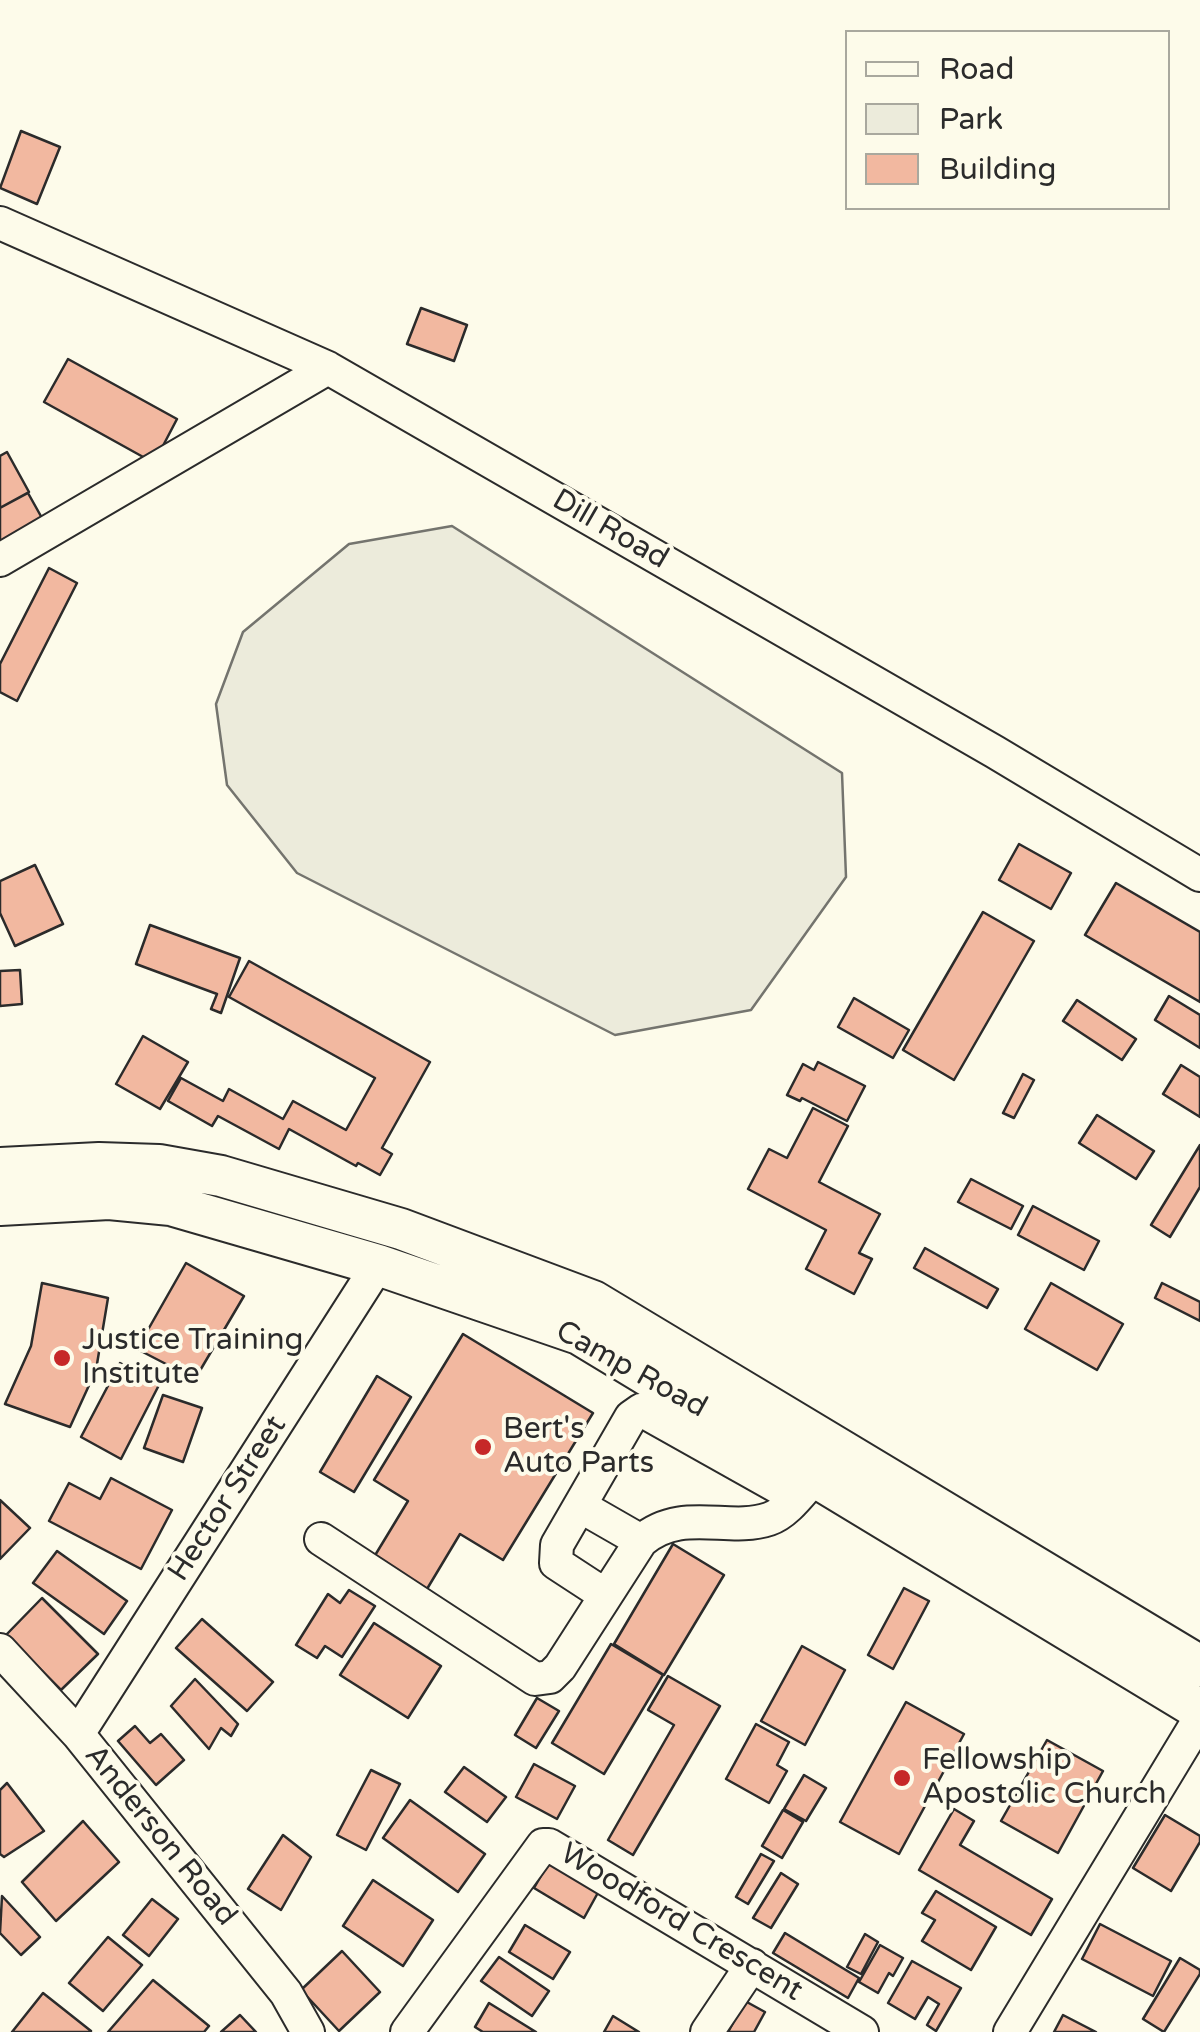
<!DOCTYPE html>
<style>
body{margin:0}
#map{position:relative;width:1200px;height:2032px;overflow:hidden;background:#fdfbea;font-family:"Varela Round",sans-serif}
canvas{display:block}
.legend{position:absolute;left:845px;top:30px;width:325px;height:180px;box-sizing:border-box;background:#fdfbea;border:2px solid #a9a89e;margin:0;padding:12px 18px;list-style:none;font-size:30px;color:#2b2b2b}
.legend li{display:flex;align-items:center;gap:20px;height:50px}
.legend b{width:50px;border:2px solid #a9a89e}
</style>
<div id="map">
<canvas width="1200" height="2032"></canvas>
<ul class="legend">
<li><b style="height:12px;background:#fdfbea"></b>Road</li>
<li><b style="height:28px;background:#ecebdb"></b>Park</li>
<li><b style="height:28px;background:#f2b8a0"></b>Building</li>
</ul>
</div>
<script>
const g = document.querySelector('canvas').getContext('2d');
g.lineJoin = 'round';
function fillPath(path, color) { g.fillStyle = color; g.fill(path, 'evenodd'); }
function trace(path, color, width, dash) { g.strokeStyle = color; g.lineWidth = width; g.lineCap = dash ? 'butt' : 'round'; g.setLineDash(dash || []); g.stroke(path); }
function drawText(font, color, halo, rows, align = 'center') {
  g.font = font + ' "Varela Round",sans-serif'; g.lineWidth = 8; g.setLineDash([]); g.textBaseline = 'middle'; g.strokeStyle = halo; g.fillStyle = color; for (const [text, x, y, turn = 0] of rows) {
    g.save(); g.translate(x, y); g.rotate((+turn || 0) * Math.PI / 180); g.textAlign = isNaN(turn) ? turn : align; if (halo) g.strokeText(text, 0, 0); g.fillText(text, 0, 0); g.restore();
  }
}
const green = new Path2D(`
 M452 526 842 773 846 877 751 1010 615 1035 297 873 227 785 216 704 243 632 349 544Z`);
fillPath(green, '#ecebdb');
trace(green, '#74746e', 2.5);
const building = new Path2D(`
 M21 131 60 147 37 204 0 188Z
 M421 308 467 325 454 361 407 344Z
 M68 359 177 419 154 463 44 402Z
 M7 452 29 492 0 508V456Z
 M28 493 47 527 0 553V508Z
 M49 568 77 583 17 701 0 692V664Z
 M1019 844 1071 873 1051 909 999 880Z
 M35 865 63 924 15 946 0 913V881Z
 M1116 883 1200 932V1002L1085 935Z
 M983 912 1034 941 954 1080 903 1050Z
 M150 925 240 958 221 1013 211 1009 217 994 136 964Z
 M249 961 430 1062 382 1148 392 1154 380 1175 358 1163 356 1166 289 1129 279 1149 218 1116 212 1126 168 1101 181 1078 223 1101 229 1089 283 1119 293 1101 346 1130 375 1078 229 997Z
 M20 970 22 1004 0 1006V971Z
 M1169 996 1200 1015V1048L1155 1020Z
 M854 998 909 1030 893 1058 838 1027Z
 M1077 1000 1136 1039 1122 1060 1063 1021Z
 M143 1036 188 1062 160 1109 116 1084Z
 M818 1062 865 1086 847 1121 802 1098 800 1101 787 1095 803 1064 814 1070Z
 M1181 1065 1200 1077V1117L1163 1094Z
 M1023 1074 1034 1080 1014 1118 1003 1113Z
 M813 1108 848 1126 819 1182 880 1214 859 1253 872 1259 854 1294 806 1269 826 1230 748 1189 769 1149 787 1158Z
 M1097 1115 1154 1151 1136 1179 1079 1143Z
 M1200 1145V1187L1170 1237 1151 1225Z
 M971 1179 1023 1206 1011 1229 958 1202Z
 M1033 1206 1099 1241 1084 1270 1018 1235Z
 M925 1248 998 1289 987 1308 914 1268Z
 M186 1263 244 1296 195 1379 137 1349Z
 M42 1283 108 1298 96 1370 70 1427 5 1404 31 1346Z
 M1051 1283 1123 1324 1097 1370 1025 1329Z
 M1162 1283 1200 1302V1321L1155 1298Z
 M463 1334 593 1413 503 1560 460 1534 427 1589 374 1557 408 1501 374 1480Z
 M120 1363 160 1383 121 1459 81 1437Z
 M377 1376 411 1397 354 1492 320 1472Z
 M163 1395 202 1408 183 1462 144 1448Z
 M111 1478 172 1510 141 1569 49 1521 69 1483 100 1499Z
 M0 1500 30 1528 0 1559Z
 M673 1544 724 1575 664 1675 614 1644Z
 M57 1551 127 1601 104 1634 33 1583Z
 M904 1588 929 1601 893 1669 868 1655Z
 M349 1590 375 1606 342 1657 325 1646 317 1658 296 1645 328 1594 340 1603Z
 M42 1598 98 1654 61 1690 6 1635Z
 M202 1619 273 1682 247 1711 176 1648Z
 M374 1623 441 1666 408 1718 340 1675Z
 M611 1644 663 1675 604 1774 552 1743Z
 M802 1646 845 1670 805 1745 761 1721Z
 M668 1676 720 1706 633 1855 608 1840 674 1725 648 1710Z
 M195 1679 238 1724 231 1736 221 1728 209 1749 171 1706Z
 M537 1698 559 1711 536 1748 515 1735Z
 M906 1702 964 1734 899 1854 840 1822Z
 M756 1724 789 1742 777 1765 787 1771 769 1803 726 1779Z
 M135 1726 150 1743 161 1734 184 1760 156 1785 118 1741Z
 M1047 1740 1103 1771 1058 1853 1001 1821Z
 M534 1764 575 1786 557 1819 516 1797Z
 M464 1767 506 1797 487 1822 445 1792Z
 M371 1770 400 1784 366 1850 337 1835Z
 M804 1775 826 1788 806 1821 784 1809Z
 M7 1783 44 1831 4 1857 0 1854V1790Z
 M410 1800 485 1854 458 1892 383 1838Z
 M954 1809 974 1821 960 1845 1052 1899 1031 1935 919 1870Z
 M783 1810 803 1822 782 1858 762 1846Z
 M1165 1815 1200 1836V1842L1171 1891 1133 1868Z
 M83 1821 119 1862 56 1921 22 1882Z
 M283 1835 311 1857 281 1910 248 1889Z
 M761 1854 774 1861 748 1904 736 1897Z
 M550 1860 600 1889 584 1918 534 1888Z
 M781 1873 798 1884 771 1928 753 1918Z
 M373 1880 433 1920 403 1966 343 1926Z
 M936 1891 996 1927 971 1970 922 1941 935 1920 922 1913Z
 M2 1896 40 1937 21 1955 0 1933Z
 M152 1899 178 1919 149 1956 123 1935Z
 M1100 1924 1171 1961 1153 1996 1082 1959Z
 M525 1925 570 1952 553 1979 509 1952Z
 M785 1933 859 1978 848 1998 773 1953Z
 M865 1934 878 1942 861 1974 847 1967Z
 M108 1937 142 1965 103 2011 69 1983Z
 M880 1945 903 1958 893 1976 889 1973 878 1993 859 1982Z
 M342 1951 380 1992 339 2031 301 1990Z
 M499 1957 549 1991 532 2016 481 1981Z
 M1180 1958 1200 1970V1974L1164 2032 1143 2019Z
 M912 1961 961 1988 936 2031 927 2025 939 2004 928 1997 915 2019 888 2003Z
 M153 1980 209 2026 204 2032H108Z
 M43 1993 91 2031 90 2032H12Z
 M745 2001 765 2012 754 2032H728Z
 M489 2003 536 2032H483L475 2027Z
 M240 2015 256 2032H221Z
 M1063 2015 1096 2032H1054Z
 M613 2016 639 2032H604Z`);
fillPath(building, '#f2b8a0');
trace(building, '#2b2b2b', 2.5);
const minor = new Path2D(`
 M0 223 328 368 995 752 1200 875
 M0 560 328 368
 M580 1506 641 1541
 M321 1539 535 1679 550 1677 560 1667 641 1541C682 1506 728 1533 769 1519 787 1513 802 1491 815 1477
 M605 1595 556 1563 557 1545 631 1417 641 1410 796 1497
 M0 1650 78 1734 286 1993 308 2032
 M78 1734 378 1265
 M407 2032 543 1845H549L862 2032
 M707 2032 752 1965
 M1010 2032 1200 1718`);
const major = new Path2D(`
 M0 1168 99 1163 159 1165 221 1176 401 1229 593 1301 1200 1666
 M0 1205 109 1199 171 1205 378 1265 579 1334 1200 1710`);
trace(minor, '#2b2b2b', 36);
trace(major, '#2b2b2b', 44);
trace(minor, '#fdfbea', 32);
trace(major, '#fdfbea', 40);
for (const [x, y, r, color] of [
 [62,1358,10,"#c62828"],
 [483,1447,10,"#c62828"],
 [902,1778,10,"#c62828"]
]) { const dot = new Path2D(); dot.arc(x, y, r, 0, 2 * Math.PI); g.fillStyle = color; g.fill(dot); trace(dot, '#fdfbea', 4); }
drawText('30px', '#2b2b2b', '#fdfbea', [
 ["Dill Road",610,530,30],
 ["Camp Road",631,1370,29],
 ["Hector Street",228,1499,-57],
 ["Anderson Road",160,1836,51],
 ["Woodford Crescent",681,1923,31]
]);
drawText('30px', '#2b2b2b', '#fdfbea', [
 ["Justice Training",82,1341],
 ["Institute",82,1375],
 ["Bert's",503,1430],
 ["Auto Parts",503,1464],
 ["Fellowship",922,1761],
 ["Apostolic Church",922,1795]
], 'left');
</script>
